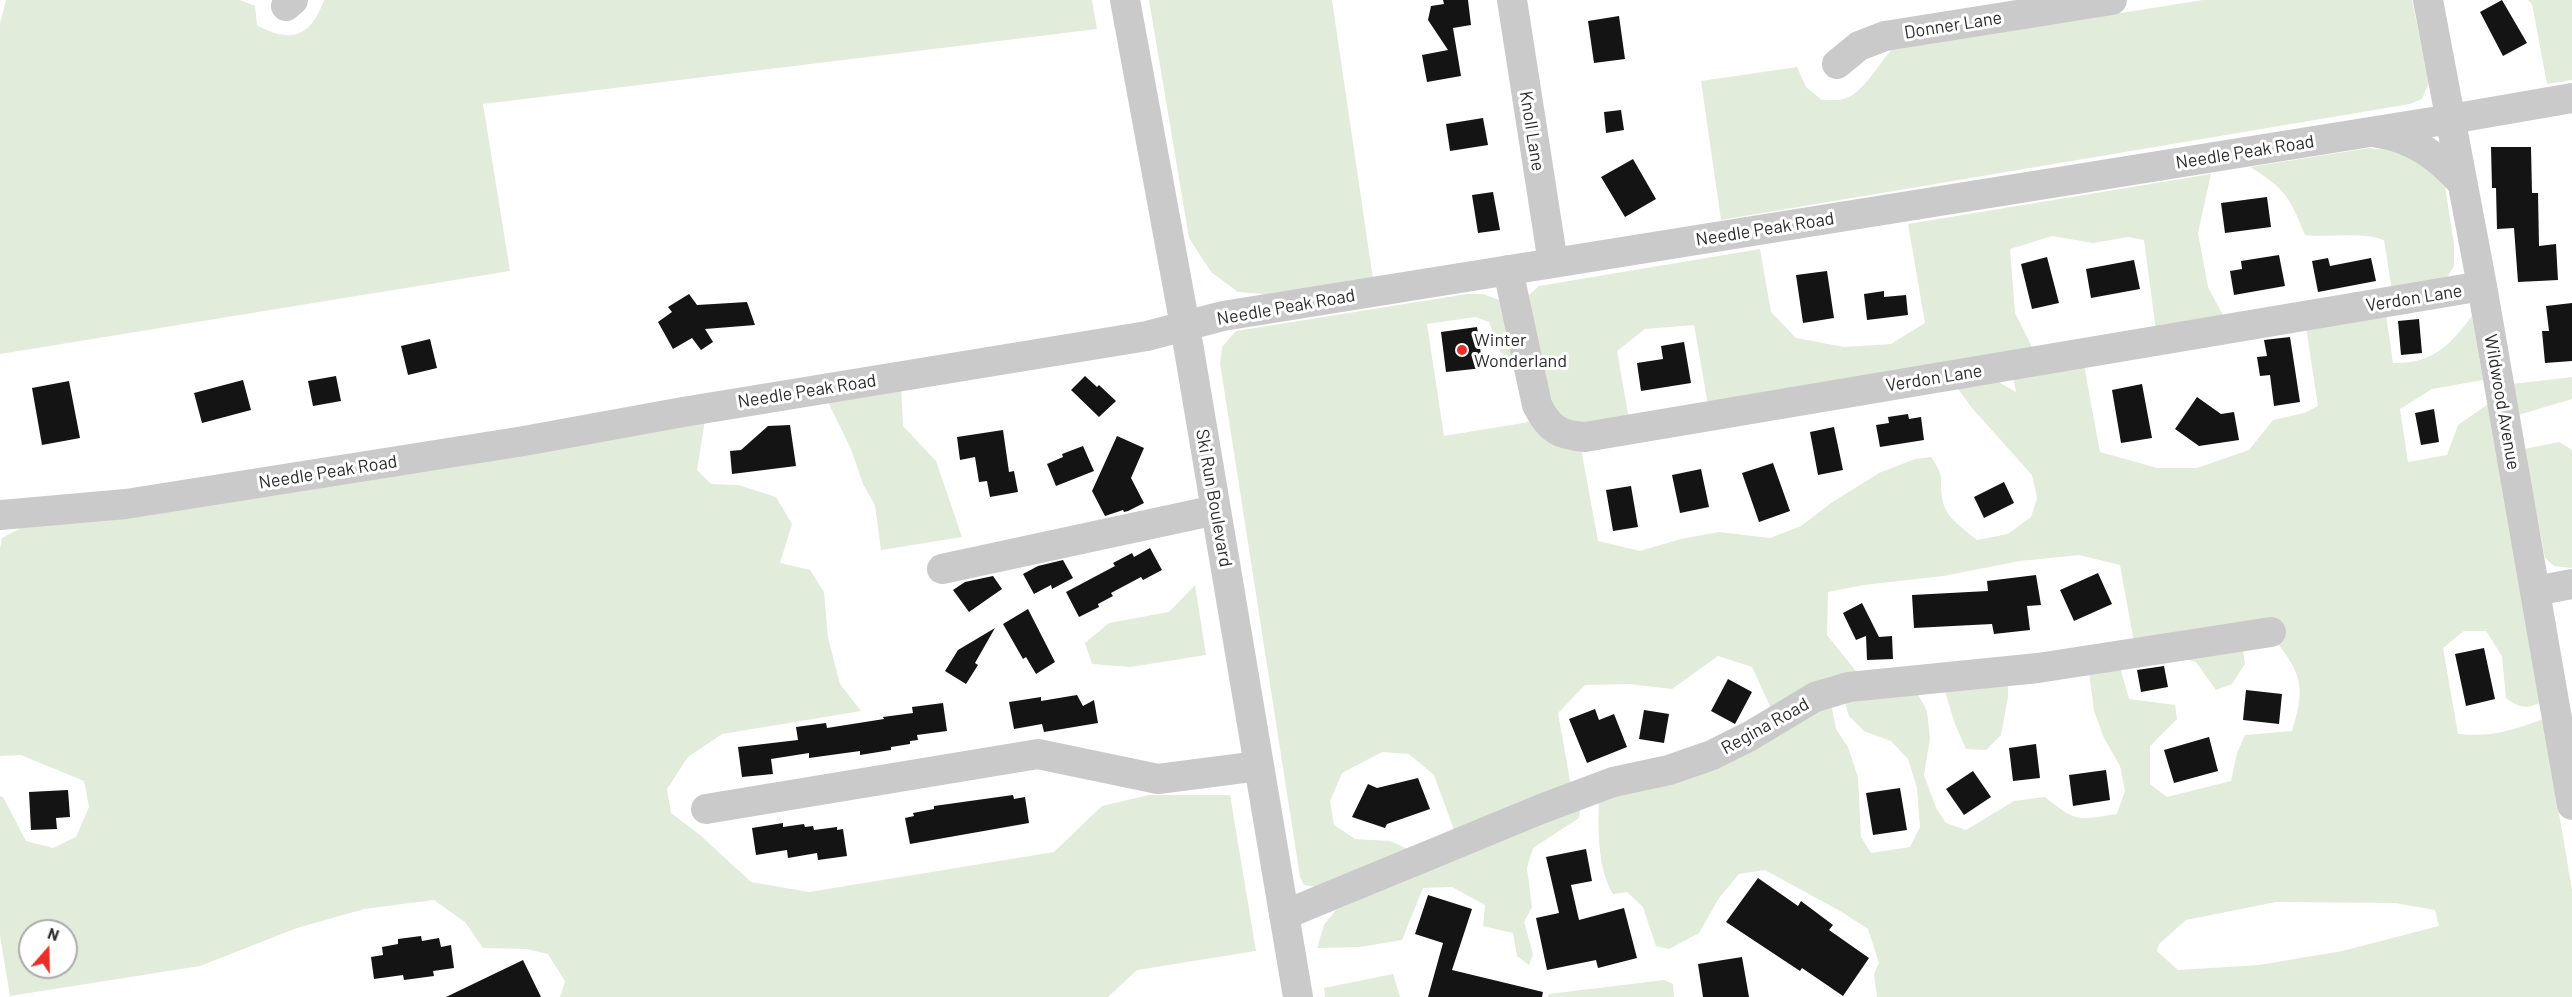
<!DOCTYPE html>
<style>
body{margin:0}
#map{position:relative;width:2572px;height:997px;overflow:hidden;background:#fff;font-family:Barlow,sans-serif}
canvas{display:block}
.north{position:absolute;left:18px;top:919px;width:60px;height:60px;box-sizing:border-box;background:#fff;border:2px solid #ababab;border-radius:50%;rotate:20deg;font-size:16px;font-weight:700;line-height:24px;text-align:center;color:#2d2d2d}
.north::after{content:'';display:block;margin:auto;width:21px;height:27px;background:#eb2f28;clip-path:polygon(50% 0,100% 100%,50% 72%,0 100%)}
</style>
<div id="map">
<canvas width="2572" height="997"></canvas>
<div class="north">N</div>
</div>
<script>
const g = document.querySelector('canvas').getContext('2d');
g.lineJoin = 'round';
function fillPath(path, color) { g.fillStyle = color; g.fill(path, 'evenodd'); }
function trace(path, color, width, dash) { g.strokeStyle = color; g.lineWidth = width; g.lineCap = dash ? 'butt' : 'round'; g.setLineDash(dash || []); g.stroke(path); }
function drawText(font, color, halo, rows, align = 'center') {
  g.font = font + ' Barlow,sans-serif'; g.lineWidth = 6; g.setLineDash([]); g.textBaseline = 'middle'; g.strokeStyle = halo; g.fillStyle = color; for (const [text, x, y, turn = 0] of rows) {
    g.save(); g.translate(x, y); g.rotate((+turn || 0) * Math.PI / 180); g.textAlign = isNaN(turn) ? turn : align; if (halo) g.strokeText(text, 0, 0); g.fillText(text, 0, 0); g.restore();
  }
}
fillPath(new Path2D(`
 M6 0H240L255 6 257 25C291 44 311 37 324 0H1092L1097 29 483 104 510 271 0 354V23Z
 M1149 0H1332L1373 279 1274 295 1238 292 1211 272 1189 238Z
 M2203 0H2412L2429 83 2422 99 2410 104 1721 220 1701 81 1797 67 1806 87 1822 100C1829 100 1840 101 1846 98 1863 93 1880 62 1892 49Z
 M2528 0H2572V80L2547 84 2532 4Z
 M2369 148 2398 151 2420 161 2445 186 2454 244V266L2448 276 2437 284 2392 291 2384 240C2359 231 2331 238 2305 235 2290 198 2285 188 2250 167Z
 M2211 174 2198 233 2208 287 2225 319 2156 331 2144 240 2128 237 2093 243 2052 236 2010 249 2015 313 2034 351 1708 405 1694 325 1645 329 1617 351 1629 419 1568 424 1544 396 1528 296 1539 286 1760 249 1771 312 1796 338 1844 347 1891 344 1925 323 1908 224Z
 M1467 294H1483L1499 300 1517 363 1500 352 1489 322 1475 317 1427 324 1444 436 1529 422C1546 443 1556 445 1581 448L1598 541 1640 551 1681 539 1719 532 1770 538 1801 526 1831 503 1879 473 1915 459 1931 457C1947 481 1938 478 1943 502 1946 518 1965 530 1977 540L2008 534 2031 517 2037 498 2032 475 1972 408 1956 386 1995 380 2016 392 2013 376 2084 365 2100 452 2157 468H2197L2249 450 2273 420 2304 413 2318 406 2306 328 2386 315 2393 363C2433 364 2449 346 2472 316L2483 380 2432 389 2400 409 2408 462 2447 455 2458 425 2488 404 2540 703C2526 709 2519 708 2506 698L2502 656 2486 631H2464L2443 648 2458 734C2492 737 2511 731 2543 719L2572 890V997H1877L1874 974 1879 963 1868 929 1842 912 1765 870 1739 874 1719 898 1699 933 1669 949 1656 946 1643 907 1627 892 1613 894C1597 868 1598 827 1599 797L1831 703 1836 729 1848 747 1858 777 1861 837 1871 853 1910 847 1920 827 1917 788 1908 759 1891 741 1864 731 1849 716 1844 699 1916 691 1927 711 1930 738 1924 775 1936 808 1946 823 1966 830 2014 801 2045 797C2077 823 2078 820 2117 814L2125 791 2120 766 2104 738 2094 711 2089 672 2120 667 2129 699 2175 705 2177 719 2150 746V784L2167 797 2231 781 2237 753 2245 735 2292 731C2304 692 2304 677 2278 644L2134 643 2120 565 2079 555 2020 561 1943 576 1864 585 1828 592 1827 635 1859 675 1771 708 1752 667 1718 656 1672 689 1628 684 1585 685 1558 713 1571 786 1454 830 1434 775 1409 754 1382 752 1342 773 1330 801 1334 825 1355 839 1390 841 1408 849 1318 887 1304 885 1300 877 1220 363 1222 347 1236 331ZM2276 902 2395 903 2435 910 2439 926 2342 951 2259 965 2178 970 2157 951 2159 944 2186 920Z
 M2572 377V399L2518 415 2512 384Z
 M901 387 903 426 936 461 962 537 881 550 875 505 863 484 851 449 827 400Z
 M705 420 697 470 711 484 738 485 776 497 792 524 780 563 810 570 824 592 828 638 840 684 861 711 722 734 688 757 667 789 671 813 700 835 751 882 809 892 1054 852 1102 806 1149 795H1230L1256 951 1137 970 1108 997H560L565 981 548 954 526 949 483 948 465 922 434 900 364 909 297 928 200 966 10 996 0 936V796L3 797 26 841 53 848 76 837 89 807 84 781 21 755 0 756V548L2 538 26 525ZM30 931H66V967H30Z
 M2559 442 2572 450V568L2554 566 2545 558 2524 449Z
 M1195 585 1206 655 1130 667 1092 664 1085 643 1109 623 1169 612Z
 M2243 649 2245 664 2232 684 2216 690 2196 662 2182 658Z
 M2008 682V697L2001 735 1986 750 1966 749 1955 724 1944 688Z
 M1581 803 1579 818 1533 848 1527 868 1532 907 1524 922 1533 954 1529 965 1517 956 1513 933 1483 926 1485 905 1452 887 1423 888 1402 940 1360 947 1317 948 1324 925 1336 910Z
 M1393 974 1400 997H1325L1324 988Z
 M1664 980 1673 984 1674 997H1548L1549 994Z`), '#e2ecda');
fillPath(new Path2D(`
 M1443 0H1468L1471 25 1453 28 1461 76 1427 82 1422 55 1448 50 1428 20 1431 6 1444 4Z
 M2502 0 2527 43 2503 56 2480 12Z
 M1619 16 1625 59 1594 63 1588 21Z
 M1621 110 1624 130 1606 133 1604 112Z
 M1483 118 1488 145 1450 151 1446 124Z
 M2491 147H2531L2532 193H2538L2539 246 2556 244 2558 280 2518 282 2514 228 2497 229 2496 188H2492Z
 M1633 159 1656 199 1625 217 1601 177Z
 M1493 192 1500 230 1478 233 1472 195Z
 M2267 197 2271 227 2225 233 2221 203Z
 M2279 255 2285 286 2234 295 2230 271 2242 269 2241 261Z
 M2047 257 2059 303 2032 309 2021 264Z
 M2328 258 2330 266 2371 258 2376 281 2318 292 2312 261Z
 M2134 260 2140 289 2091 298 2086 269Z
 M1827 271 1834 318 1803 323 1796 275Z
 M1884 291V297L1906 295 1908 315 1867 320 1864 294Z
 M689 294 697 305 747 302 755 325 705 329 713 342 701 350 692 338 673 349 658 322 672 312 668 307Z
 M2572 303V361L2545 363 2542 331H2549L2546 306Z
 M2419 319 2422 353 2401 355 2398 321Z
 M1477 327 1483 368 1446 372 1441 332Z
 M2290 337 2300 402 2274 406 2270 375 2260 376 2257 357 2267 356 2264 340Z
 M430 339 437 368 408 375 401 346Z
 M1684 342 1691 383 1641 391 1637 363 1663 359 1661 346Z
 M336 376 341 401 313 406 308 381Z
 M1085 376 1097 387 1099 385 1116 401 1099 417 1071 390Z
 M243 380 251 410 202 423 194 393Z
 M69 381 80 438 42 445 32 388Z
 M2142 384 2152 438 2121 443 2112 390Z
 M2197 397 2221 414 2234 412 2239 440 2199 446 2175 429Z
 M2434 409 2439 442 2421 445 2415 413Z
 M1908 414 1909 419 1921 417 1924 440 1880 447 1876 425 1889 423 1888 417Z
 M790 425 796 466 732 474 730 451 741 450 768 426Z
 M1834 427 1843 470 1818 475 1810 432Z
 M1003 430 1009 472 1014 471 1018 492 990 497 987 481 979 482 975 457 960 460 957 437Z
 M1117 436 1144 448 1131 478 1144 503 1128 511 1124 512 1123 510 1105 516 1092 491Z
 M1083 446 1094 471 1056 486 1047 464 1063 457 1062 454Z
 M1773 463 1790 511 1759 522 1742 473Z
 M1701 469 1709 507 1680 513 1672 475Z
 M2004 482 2014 503 1984 518 1974 497Z
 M1631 486 1638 527 1613 531 1606 490Z
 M1150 548 1162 570 1143 580 1141 577 1111 593 1113 596 1098 604 1099 607 1079 617 1066 592 1115 566 1113 563 1132 553 1134 557Z
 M1063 560 1073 578 1052 589 1051 585 1034 594 1023 574 1038 566Z
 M2098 573 2112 604 2074 621 2060 590Z
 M2036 575 2041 605 2027 606 2030 630 1994 634 1992 624 1914 628 1912 595 1988 591 1987 581Z
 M993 576 1002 589 969 612 953 590 965 582Z
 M1862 603 1879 637 1892 636 1893 659 1867 660 1866 636 1856 640 1843 613Z
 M1028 609 1055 662 1036 674 1026 657 1023 659 1003 624Z
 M995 628 975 663 978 665 966 684 945 671 958 650Z
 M2484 648 2495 699 2466 706 2455 654Z
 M2164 666 2168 687 2141 692 2137 670Z
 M1728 679 1752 692 1735 724 1711 711Z
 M2246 690 2282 694 2279 724 2243 720Z
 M1077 695 1083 706 1094 700 1098 723 1044 732 1042 724 1014 729 1009 702 1041 697V701Z
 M943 703 947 731 917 735 918 740 910 741V744L891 747V750L860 755V751L809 758V753L771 759 773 774 742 777 738 747 798 740 796 727 826 723 827 728 884 719 883 717 913 713 912 707Z
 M1595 709 1599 720 1614 714 1627 747 1587 763 1569 719Z
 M1644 710 1669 714 1664 743 1639 739Z
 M2209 737 2218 771 2174 783 2164 750Z
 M2036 744 2040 778 2013 781 2009 748Z
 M2106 770 2110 800 2073 806 2069 775Z
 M1973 771 1991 797 1964 815 1946 789Z
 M1418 778 1430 809 1387 824 1385 828 1352 817 1368 784 1377 788Z
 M1900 788 1907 830 1873 835 1866 793Z
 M68 790 70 817 56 818 57 829 31 830 29 792Z
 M1013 795 1014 799 1025 797 1029 823 910 844 905 818 914 816 913 813 934 809V806Z
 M783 823V827L804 824 805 827 813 826 814 830 837 827V830L843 829 847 856 818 860 817 853 788 858 787 850 756 855 752 828Z
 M1586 849 1592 881 1571 885 1579 920 1624 908 1637 958 1598 968 1596 960 1547 970 1536 918 1559 913 1546 857Z
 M1758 878 1798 906 1801 901 1833 925 1829 930 1869 958 1843 996 1802 968 1800 971 1726 922Z
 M1428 895 1472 909 1452 970 1543 992 1542 997H1428L1443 943 1415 934Z
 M421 936 422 941 439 938 441 947 451 945 454 968 433 971 434 976 404 980 403 975 374 979 371 957 383 955 382 947 398 944V939Z
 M1742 957 1749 997H1703L1698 964Z
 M523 960 541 997H446Z`), '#141414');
trace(new Path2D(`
 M1125 0 1185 326 1298 997
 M1512 0 1553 263
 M2428 0 2482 286 2572 805
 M286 6 293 0
 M1837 64 1859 46 1885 36 2112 0
 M2378 133C2413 138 2439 157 2462 183
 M1508 270 1537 405C1549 429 1559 435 1585 437L2482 286
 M0 515 126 504 524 441 683 412 1147 336 1223 316 2451 119 2572 98
 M942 569 1216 510
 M2535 591 2572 584
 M706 809 1038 754 1158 779 1259 766
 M1284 915 1541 809 1613 782 1669 770 1712 755 1750 736 1815 697 1849 687 2038 668 2271 632`), '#cacaca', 30);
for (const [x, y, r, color] of [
 [1462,350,6,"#eb2f28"]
]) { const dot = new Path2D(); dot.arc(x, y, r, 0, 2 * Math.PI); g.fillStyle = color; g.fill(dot); trace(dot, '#fff', 2); }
drawText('18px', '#2d2d2d', '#fff', [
 ["Donner Lane",1953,25,-9],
 ["Knoll Lane",1532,131,81],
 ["Needle Peak Road",2245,152,-9],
 ["Needle Peak Road",1765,229,-9],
 ["Verdon Lane",2414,298,-9],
 ["Needle Peak Road",1286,307,-10],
 ["Verdon Lane",1934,378,-9],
 ["Needle Peak Road",807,391,-9],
 ["Wildwood Avenue",2502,402,80],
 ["Needle Peak Road",328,472,-9],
 ["Ski Run Boulevard",1214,498,80],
 ["Regina Road",1765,726,-29]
]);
drawText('18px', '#2d2d2d', '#fff', [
 ["Winter",1474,340],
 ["Wonderland",1474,361]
], 'left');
</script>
